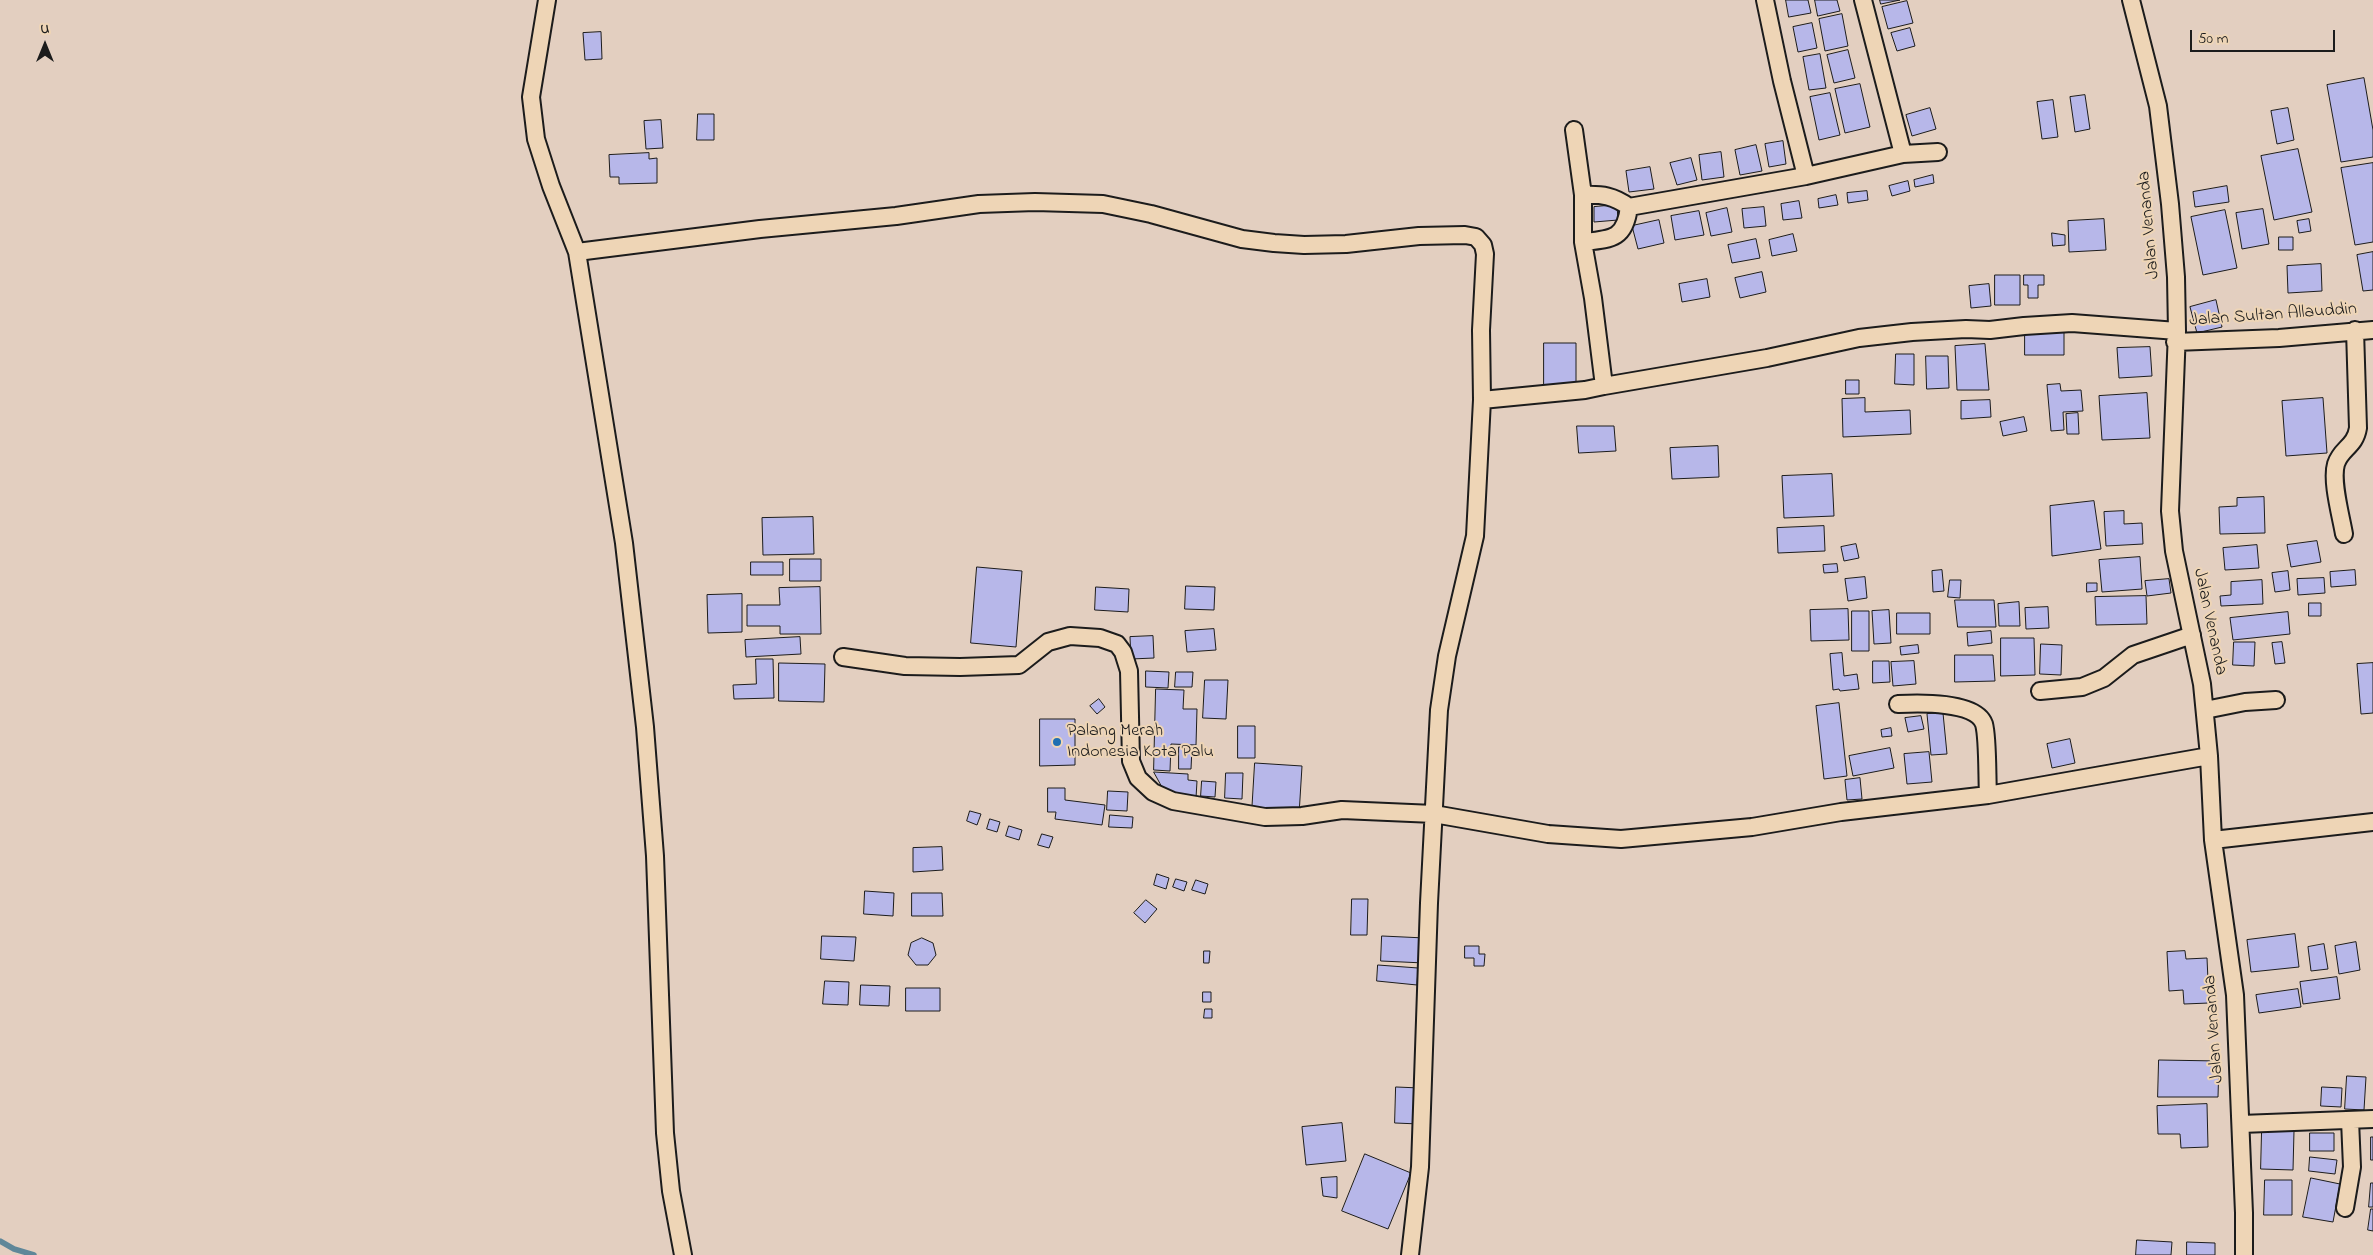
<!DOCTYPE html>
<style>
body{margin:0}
#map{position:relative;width:2373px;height:1255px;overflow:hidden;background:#e3cfc0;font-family:"Indie Flower",sans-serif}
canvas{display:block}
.north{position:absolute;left:20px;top:20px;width:50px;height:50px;-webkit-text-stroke:4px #eed5b6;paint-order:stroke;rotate:0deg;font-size:14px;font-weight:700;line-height:20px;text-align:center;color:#1c1c1c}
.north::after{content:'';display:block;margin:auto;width:18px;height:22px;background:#1c1c1c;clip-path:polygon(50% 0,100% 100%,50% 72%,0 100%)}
.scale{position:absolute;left:2190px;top:30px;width:145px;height:22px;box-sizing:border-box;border:2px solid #1c1c1c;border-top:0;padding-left:6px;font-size:15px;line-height:18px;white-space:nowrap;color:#1c1c1c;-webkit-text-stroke:4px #eed5b6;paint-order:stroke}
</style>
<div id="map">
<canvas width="2373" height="1255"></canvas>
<div class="north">U</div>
<div class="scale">50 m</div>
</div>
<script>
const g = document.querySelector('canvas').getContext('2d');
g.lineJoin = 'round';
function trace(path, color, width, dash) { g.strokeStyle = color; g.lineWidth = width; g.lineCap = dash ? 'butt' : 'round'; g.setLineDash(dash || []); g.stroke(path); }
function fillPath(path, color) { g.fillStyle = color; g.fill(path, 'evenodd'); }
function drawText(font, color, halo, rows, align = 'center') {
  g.font = font + ' "Indie Flower",sans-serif'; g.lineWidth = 4; g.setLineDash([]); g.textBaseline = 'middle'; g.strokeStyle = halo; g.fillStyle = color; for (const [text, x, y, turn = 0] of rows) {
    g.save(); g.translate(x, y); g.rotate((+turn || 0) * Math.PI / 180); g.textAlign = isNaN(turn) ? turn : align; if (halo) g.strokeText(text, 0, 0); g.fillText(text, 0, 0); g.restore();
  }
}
trace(new Path2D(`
 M0 1241 14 1249 34 1255`), '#5f8799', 5.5);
const building = new Path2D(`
 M1786 0H1808L1811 13 1789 17Z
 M1815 0H1837L1840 11 1818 16Z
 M1880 0H1900L1881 4Z
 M1907 1 1913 23 1888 29 1882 7Z
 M1842 14 1848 46 1825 51 1819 19Z
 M1812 23 1817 48 1798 52 1793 27Z
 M1910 28 1915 46 1897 51 1891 33Z
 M601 32 602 59 585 60 583 33Z
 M1848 50 1855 78 1834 83 1827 55Z
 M1820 54 1826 88 1809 90 1803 57Z
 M2364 78 2373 130V157L2341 162 2327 85Z
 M1860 84 1870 127 1845 133 1835 89Z
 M1830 93 1840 135 1819 140 1810 97Z
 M2085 95 2090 129 2075 132 2070 97Z
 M2053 100 2058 137 2042 139 2037 102Z
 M1930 108 1936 129 1912 136 1906 115Z
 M2288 108 2294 140 2277 144 2271 111Z
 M698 114H714V140H697Z
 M661 120 663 148 646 149 644 121Z
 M1783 141 1786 164 1769 167 1765 144Z
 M1756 145 1762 171 1740 175 1735 150Z
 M2298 149 2312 212 2274 220 2261 156Z
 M1721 152 1724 177 1702 180 1699 155Z
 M649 153V159L657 158V183L619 184V177H610L609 155Z
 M1691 158 1697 180 1677 185 1670 163Z
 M2373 163V242L2355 245 2341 168Z
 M1650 167 1654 189 1629 192 1626 171Z
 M1933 175 1934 183 1915 187 1914 180Z
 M1908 181 1910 191 1892 196 1889 186Z
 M2227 186 2229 202 2195 207 2193 192Z
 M1867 191 1868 200 1848 203 1847 193Z
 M1836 195 1838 205 1819 208 1818 199Z
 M1799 201 1802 218 1783 220 1781 204Z
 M1617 205 1618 220 1594 222V207Z
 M1764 207 1766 226 1744 228 1742 209Z
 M1727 208 1732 232 1711 236 1706 213Z
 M2263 209 2269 244 2242 249 2236 213Z
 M2225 210 2237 268 2203 275 2191 217Z
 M1699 211 1704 235 1675 240 1671 216Z
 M2104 219 2106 250 2069 252 2068 221Z
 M2309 219 2311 231 2299 233 2297 221Z
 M1659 220 1664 243 1638 249 1632 226Z
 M2052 233 2065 235V245L2053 246Z
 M1793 234 1797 251 1772 256 1769 240Z
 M2279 237H2293V250H2279Z
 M1756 239 1760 258 1732 263 1728 245Z
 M2373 252V290L2363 291 2357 255Z
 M2321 264 2322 291 2288 293 2287 266Z
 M1762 272 1766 292 1740 298 1735 278Z
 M1995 275H2020V305H1995Z
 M2024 275H2044V285H2038V298H2028V285H2024Z
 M1707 279 1710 297 1682 302 1679 284Z
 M1989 284 1991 306 1971 308 1969 286Z
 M2216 300 2222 327 2197 333 2190 307Z
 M2025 332H2064V355H2025Z
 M1544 343H1576V385H1544Z
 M1985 344 1989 390H1957L1955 346Z
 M2150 347 2152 376 2119 378 2117 348Z
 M1896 354H1914V385L1895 384Z
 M1926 356H1948L1949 388 1927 389Z
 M1846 380H1859V394H1846Z
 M2060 384 2061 391 2081 390 2083 411 2063 412 2064 430 2051 431 2047 385Z
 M2147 393 2150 438 2102 440 2099 396Z
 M1865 398V412L1910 410 1911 434 1843 437 1842 399Z
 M2323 398 2327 453 2286 456 2282 401Z
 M1990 400 1991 417 1961 419V401Z
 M2078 413 2079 434H2067L2066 414Z
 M2024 417 2027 431 2003 436 2000 422Z
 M1577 426H1614L1616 451 1579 453Z
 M1718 446 1719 477 1672 479 1670 448Z
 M1832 474 1834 516 1784 518 1782 476Z
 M2264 497 2265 533 2220 534 2219 507 2237 506V498Z
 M2094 501 2101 549 2052 556 2050 506Z
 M2124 511V524L2142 523 2143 544 2106 546 2104 512Z
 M813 517 814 554 763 555 762 518Z
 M1824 526 1825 551 1778 553 1777 528Z
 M2317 541 2321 562 2291 567 2287 545Z
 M1856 544 1859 558 1844 561 1841 547Z
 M2257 545 2259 568 2225 570 2223 548Z
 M2140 557 2142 589 2102 592 2099 560Z
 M790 559H821V581H790Z
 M751 562H783V575H751Z
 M1837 564 1838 572 1824 573 1823 565Z
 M977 567 1022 571 1016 647 971 643Z
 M1942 570 1944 591 1933 592 1932 571Z
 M2355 570 2356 585 2331 587 2330 572Z
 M2288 571 2290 590 2275 592 2272 573Z
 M1865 577 1867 598 1848 601 1845 579Z
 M2324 578 2325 593 2298 595 2297 579Z
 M2169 579 2171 593 2147 596 2145 581Z
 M1950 580H1961L1960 598 1948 597Z
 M2262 580 2263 604 2221 606 2220 596 2231 595V582Z
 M2087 583H2097V591L2087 592Z
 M1186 586 1215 587 1214 610 1185 609Z
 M820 587 821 634H780V626H747V605H780L779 588Z
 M1096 587 1129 589 1128 612 1095 610Z
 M742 594V632L708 633 707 595Z
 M2146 596 2147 624 2096 625 2095 597Z
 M1955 600H1994L1996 627H1958Z
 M2019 602 2020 626H1999L1998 604Z
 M2309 603H2321V616H2309Z
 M2048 607 2049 628 2026 629 2025 608Z
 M1848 609 1849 640 1811 641 1810 610Z
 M1889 610 1891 643 1874 644 1872 611Z
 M1852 611H1869V651H1852Z
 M2288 612 2290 634 2233 640 2230 618Z
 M1897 613H1930V634H1897Z
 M1214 629 1216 650 1187 652 1185 631Z
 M1991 631 1992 643 1968 646 1967 633Z
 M1153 636 1154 658 1131 659 1130 637Z
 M800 637 801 654 746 657 745 640Z
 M2001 638H2034L2035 675 2001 676Z
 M2234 642H2255L2254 666 2233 665Z
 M2282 642 2285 663 2275 664 2272 643Z
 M2041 644 2062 645 2061 675 2040 674Z
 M1918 645 1919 653 1901 655 1900 647Z
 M1842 653 1844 676 1857 674 1859 689 1840 691 1839 689 1833 690 1830 654Z
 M1955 655H1993L1995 681 1955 682Z
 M756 659H773L774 698 734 699 733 685 756 684Z
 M1873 661H1889L1890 682 1873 683Z
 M1914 661 1916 684 1893 686 1891 662Z
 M779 663 825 664 824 702 779 701Z
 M2373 663V713L2361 714 2357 664Z
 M1146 671 1169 672 1168 688 1146 687Z
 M1176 672H1193L1192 687H1175Z
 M1205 680H1228L1226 719 1203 718Z
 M1156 689 1184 690 1183 709H1197L1196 745 1171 744 1170 771 1154 770Z
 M1099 699 1105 707 1097 714 1090 706Z
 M1839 703 1847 776 1824 779 1816 706Z
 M1943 713 1947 754 1931 755 1927 714Z
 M1921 716 1924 729 1908 732 1905 718Z
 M1040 719H1075V765L1040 766Z
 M1238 726H1255V758H1238Z
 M1891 728 1892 736 1882 737 1881 730Z
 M2070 739 2075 763 2052 768 2047 744Z
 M1179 747 1192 748 1191 769H1179Z
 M1890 748 1894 768 1853 776 1849 756Z
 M1929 752 1932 782 1907 784 1904 754Z
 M1255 763 1302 766 1299 815 1252 813Z
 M1154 772 1188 774V780L1197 781 1196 798 1165 792Z
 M1226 773H1243L1242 799 1225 798Z
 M1860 778 1862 799 1847 800 1845 780Z
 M1202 781 1216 782 1215 797 1201 796Z
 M1048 788H1065V800L1105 805 1102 825 1055 819 1056 812H1048Z
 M1108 791 1128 792 1127 811 1107 810Z
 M970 811 981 814 977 825 967 821Z
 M1110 815 1133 817 1132 828 1109 827Z
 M990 819 1000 822 997 832 987 829Z
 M1009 826 1022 830 1019 840 1006 836Z
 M1042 834 1053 837 1049 848 1038 845Z
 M942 847 943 870 913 872V848Z
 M1157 874 1169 878 1166 889 1154 885Z
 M1176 879 1187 882 1184 891 1173 887Z
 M1196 880 1208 884 1205 894 1192 890Z
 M865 891 894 893 893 916 864 914Z
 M912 893H942L943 916H912Z
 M1352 899H1368L1367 935H1351Z
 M1146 900 1157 909 1145 923 1134 913Z
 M2295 934 2299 967 2251 972 2247 940Z
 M822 936 856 937 854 961 821 959Z
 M1382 936 1425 938 1424 963 1381 961Z
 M922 938 933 943 936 955 928 965H916L908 955 911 943Z
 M2356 942 2360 970 2339 974 2335 946Z
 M2324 944 2328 969 2311 971 2308 947Z
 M1465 946H1479V954H1485L1484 966H1474V958H1465Z
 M1204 951H1210L1209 963H1204Z
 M2185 951 2186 959 2207 958 2209 1003 2184 1004 2183 990 2169 991 2167 952Z
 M1378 965 1418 968 1417 985 1377 981Z
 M2337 977 2340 999 2303 1004 2300 982Z
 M825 981 849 982 848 1005 823 1004Z
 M861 985 890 986 889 1006 860 1005Z
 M906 988H940V1011H906Z
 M2298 989 2301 1007 2259 1013 2256 995Z
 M1203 992H1211V1002H1203Z
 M1205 1009H1212V1018H1204Z
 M2159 1060 2219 1061 2218 1097H2158Z
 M2347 1076 2366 1077 2364 1110 2345 1109Z
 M1396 1087 1420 1088 1419 1124 1395 1123Z
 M2322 1087 2342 1088 2341 1107 2321 1106Z
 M2207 1104 2208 1147 2181 1148 2180 1134H2158L2157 1106Z
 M1342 1123 1346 1161 1306 1165 1302 1127Z
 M2262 1130 2294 1131 2293 1170 2261 1169Z
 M2310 1133H2334V1151H2310Z
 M2371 1137H2373V1160H2371Z
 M1365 1154 1411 1173 1388 1229 1342 1211Z
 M2310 1157 2337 1160 2335 1174 2309 1171Z
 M1337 1177V1198L1323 1196 1321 1178Z
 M2311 1178 2340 1184 2333 1222 2303 1217Z
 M2265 1180H2292V1215H2264Z
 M2371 1183H2373V1207H2369Z
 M2371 1209H2373V1231L2368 1230Z
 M2137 1240 2172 1242 2171 1255H2136Z
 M2187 1242 2215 1243V1255H2187Z`);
fillPath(building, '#b7b7e9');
trace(building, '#1c1c1c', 1);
const street = new Path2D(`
 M547 0 531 97 536 139 551 186 577 252 624 543 645 727 655 856 665 1133 671 1191 683 1255
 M1765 0 1782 81 1806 176
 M1863 0 1903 154
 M2131 0 2158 106 2170 204 2176 277 2177 331 2170 511 2174 551 2202 684 2209 756 2213 840 2235 995 2244 1213V1255
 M1583 195C1602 194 1614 196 1629 207L1806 176 1903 154 1938 152
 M1583 242C1612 239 1625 239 1629 207
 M577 252 760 229 896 216 979 204 1035 202 1103 204 1151 214 1242 239 1274 243 1304 245 1346 244 1419 236 1465 235 1476 237 1483 245 1485 254 1481 330 1482 400 1475 536 1447 656 1439 710 1429 903 1420 1167 1410 1255
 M2175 342 2279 338 2373 330
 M1604 386 1767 358 1859 338 1912 332 1966 329 1990 330 2024 326 2072 323 2177 331
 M1482 400 1585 390 1604 386 1593 298 1583 242V195L1574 130
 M2344 534C2341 516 2331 481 2336 464 2341 448 2355 447 2358 428L2355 330
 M843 657 905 666 960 667 1019 665 1048 642 1070 636 1100 638 1117 644 1123 652 1129 671 1131 761 1138 778 1153 792 1173 801 1265 817 1302 816 1342 810 1434 814 1548 834 1621 839 1752 827 1841 812 1988 795 2209 756
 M2040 691 2082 687 2104 678 2133 655 2192 635
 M1898 704C1918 703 1976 701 1984 724 1988 738 1987 778 1988 795
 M2205 710 2245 702 2276 700
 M2213 840 2373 822
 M2241 1124 2373 1119
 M2345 1208 2352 1167 2350 1120`);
trace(street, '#1c1c1c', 20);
trace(street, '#eed5b6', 16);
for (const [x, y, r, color] of [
 [1057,742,5,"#1f6fb2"]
]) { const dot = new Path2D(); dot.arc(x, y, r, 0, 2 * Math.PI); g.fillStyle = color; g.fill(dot); trace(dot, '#eed5b6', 2); }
drawText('18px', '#1c1c1c', '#eed5b6', [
 ["Jalan Venanda",2150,225,-95],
 ["Jalan Sultan Allauddin",2273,316,-4],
 ["Jalan Venanda",2209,622,78],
 ["Jalan Venanda",2215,1029,-94]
]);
drawText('18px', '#1c1c1c', '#eed5b6', [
 ["Palang Merah",1067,732],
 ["Indonesia Kota Palu",1067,753]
], 'left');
</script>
